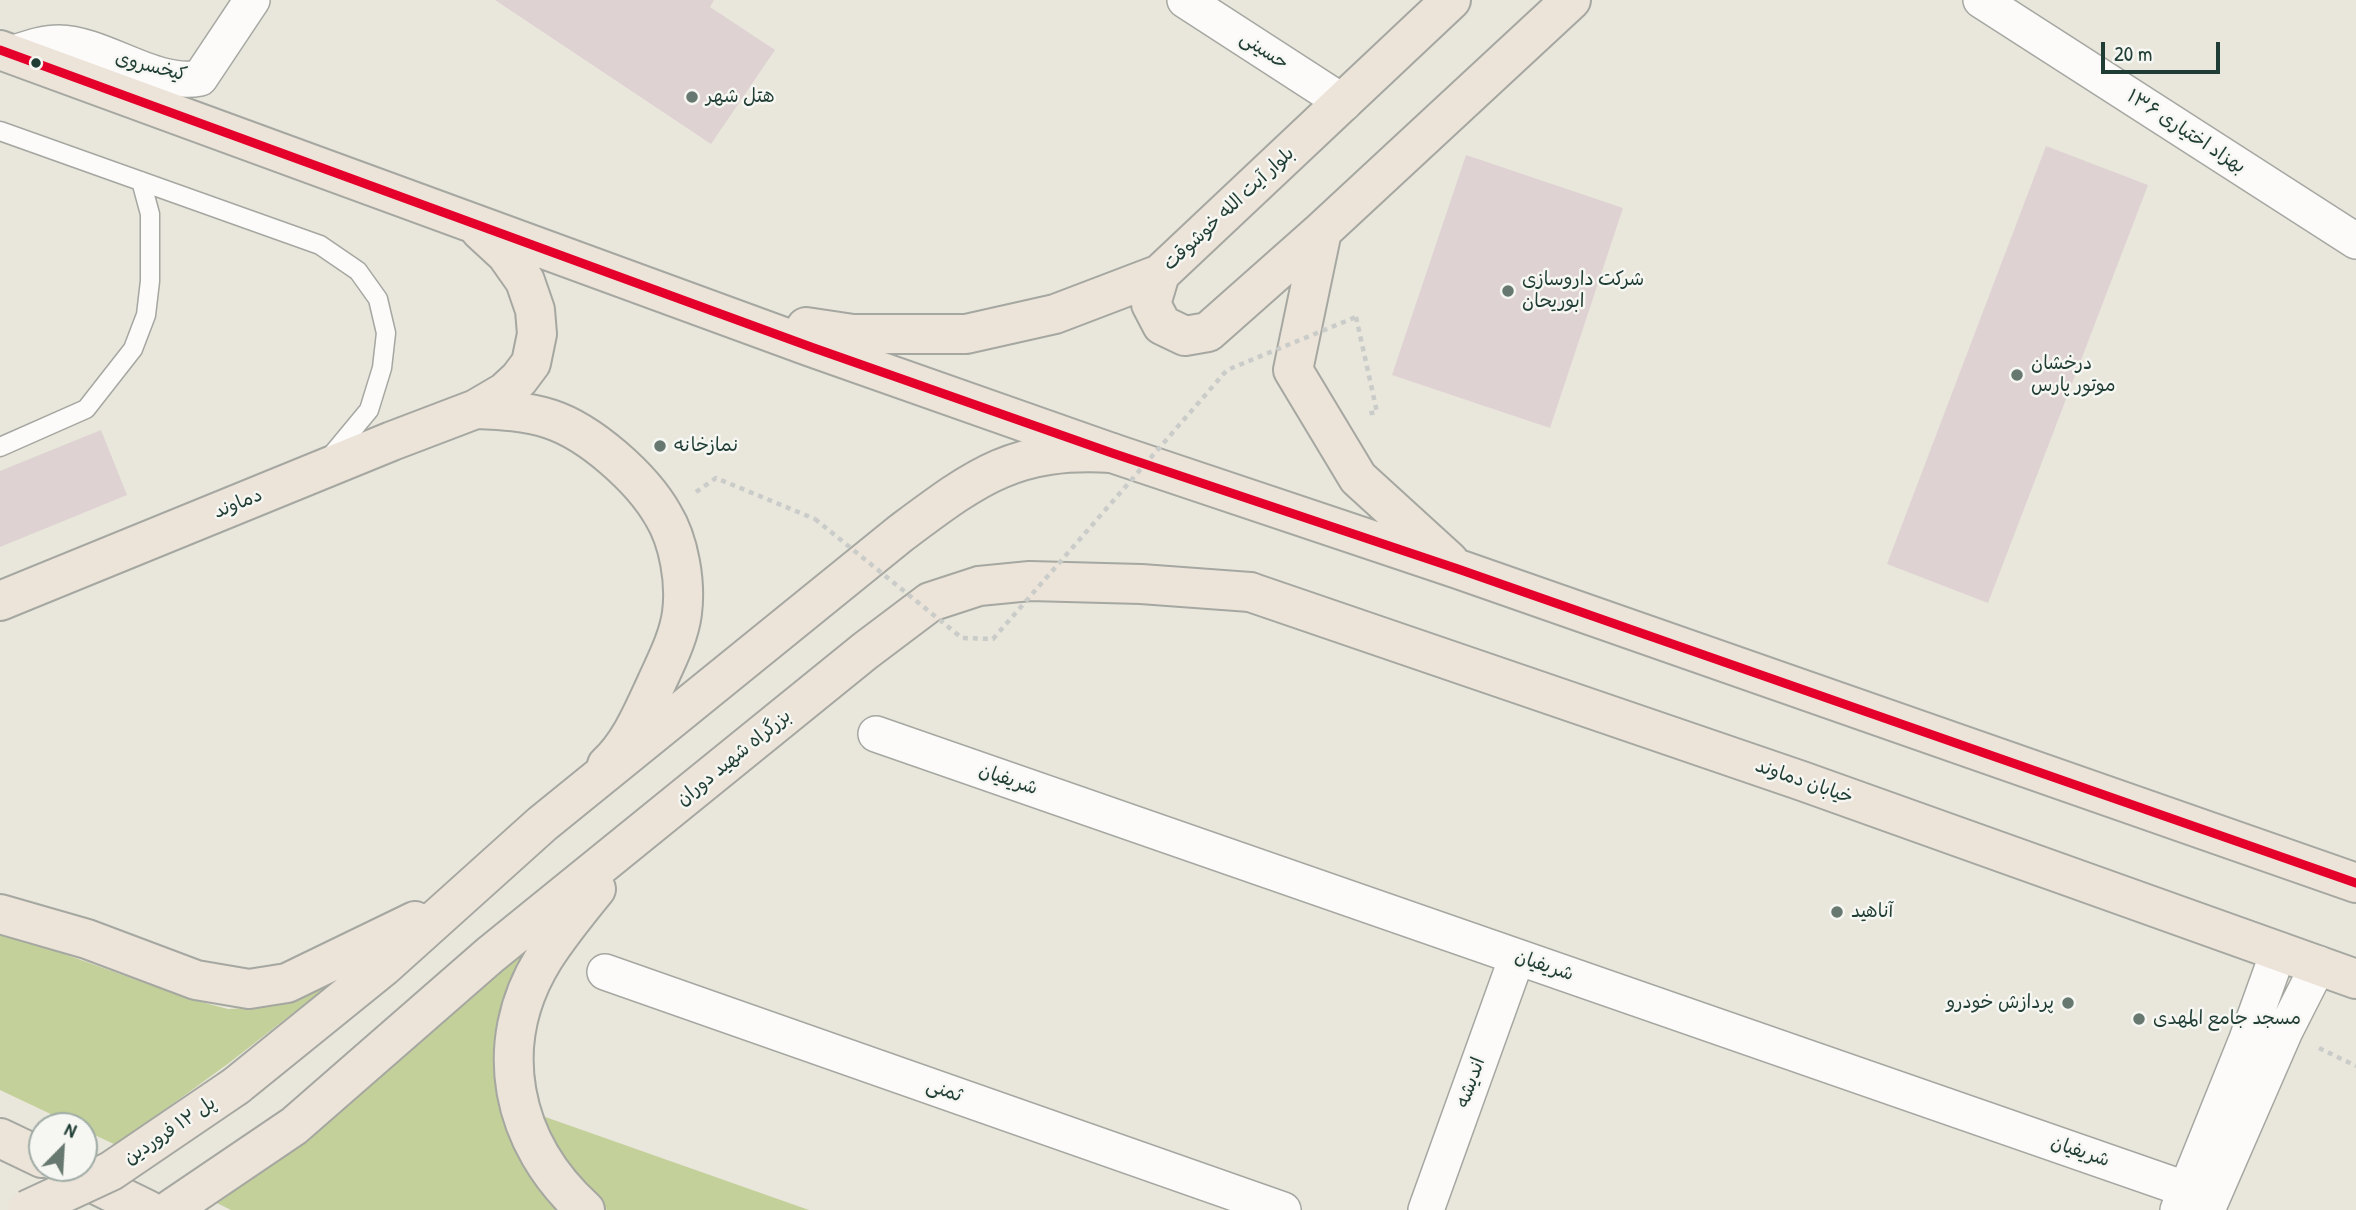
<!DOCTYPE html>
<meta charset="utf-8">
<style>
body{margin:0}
#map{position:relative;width:2356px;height:1210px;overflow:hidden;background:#e9e6dc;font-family:"Patrick Hand",sans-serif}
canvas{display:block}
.north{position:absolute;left:28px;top:1112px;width:70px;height:70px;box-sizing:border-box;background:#f6f6f2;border:2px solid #a0aca6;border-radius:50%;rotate:24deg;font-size:19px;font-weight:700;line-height:28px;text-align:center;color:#1f3d34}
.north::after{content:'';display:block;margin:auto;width:24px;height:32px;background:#66786f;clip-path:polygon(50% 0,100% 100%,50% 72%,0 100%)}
.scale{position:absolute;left:2101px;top:42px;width:119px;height:32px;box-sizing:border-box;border:4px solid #1f3d34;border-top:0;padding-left:9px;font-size:21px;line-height:24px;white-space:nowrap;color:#1f3d34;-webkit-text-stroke:5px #f6f6f2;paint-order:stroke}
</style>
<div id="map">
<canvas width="2356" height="1210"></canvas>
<div class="north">N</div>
<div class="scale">20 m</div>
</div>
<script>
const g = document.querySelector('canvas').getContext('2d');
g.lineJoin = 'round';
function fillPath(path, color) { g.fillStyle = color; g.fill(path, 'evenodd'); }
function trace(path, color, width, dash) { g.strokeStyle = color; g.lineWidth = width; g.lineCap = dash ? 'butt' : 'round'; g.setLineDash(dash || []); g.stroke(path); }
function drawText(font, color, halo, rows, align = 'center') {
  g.font = font + ' "Patrick Hand","Playpen Sans Arabic",sans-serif'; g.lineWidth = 5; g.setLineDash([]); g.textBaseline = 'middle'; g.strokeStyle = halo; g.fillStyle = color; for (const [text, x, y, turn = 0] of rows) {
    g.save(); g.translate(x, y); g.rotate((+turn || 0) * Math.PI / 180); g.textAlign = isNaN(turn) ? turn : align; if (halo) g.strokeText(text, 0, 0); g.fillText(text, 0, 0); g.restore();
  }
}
fillPath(new Path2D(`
 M559 918 500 1026 563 1210H231L217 1203 293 1149Z
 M0 931 190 999 228 1009 254 1008 297 999 356 964 229 1063 116 1145 84 1130V1126H76L0 1090Z
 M534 1113 809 1210H607L586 1194Z`), '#c4d099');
fillPath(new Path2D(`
 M495 0H714L710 7 775 50 711 144Z
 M2046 146 2148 185 1988 603 1887 564Z
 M1466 155 1623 208 1550 428 1392 375Z
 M101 430 127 495 0 547V471Z`), '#ded2d2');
const service = new Path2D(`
 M0 131 320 245 358 271 378 299 386 333 382 368 369 410 330 457
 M0 447 86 409 133 349 146 315 150 281V214L141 181`);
const minor = new Path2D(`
 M1185 0 1344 103
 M1981 0 2356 241
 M11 54C27 49 42 43 59 43 105 44 154 87 200 78L252 0
 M876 734 2211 1198
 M605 972 1283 1210
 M1426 1210 1517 957
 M2178 1210 2247 1039 2279 950
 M2207 1210 2285 1031 2319 964`);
const primary = new Path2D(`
 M0 50 811 347 1112 453 1458 569 2356 883
 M1160 274 1151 304 1162 325 1185 336 1208 332 1322 231
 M806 327 853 334H966L1055 314 1160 274 1451 0
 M476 409C501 410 526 411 550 419 590 432 642 478 663 515 679 541 686 582 682 613 679 637 666 662 656 684 643 712 630 744 607 765
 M1449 561 1358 478 1293 370 1322 231 1571 0
 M1250 592 1802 781 2356 979
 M0 601 392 441 476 409 505 392 519 379 531 363 537 334 535 310 525 281 506 254 480 230`);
const trunk = new Path2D(`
 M0 914 87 939 196 980 249 989 287 983 415 921
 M236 1086 383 967 542 824 901 533C976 477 1014 447 1112 453
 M0 1138 42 1158
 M62 1168 148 1210
 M170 1210 294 1126 490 955 865 651 930 602 979 586 1030 581 1141 584 1250 592
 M585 1210C511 1143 490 1045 544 958 560 933 578 911 596 889`);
trace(service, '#a5a7a1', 21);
trace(minor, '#a5a7a1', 38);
trace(primary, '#a5a7a1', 42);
trace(trunk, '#a5a7a1', 42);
trace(new Path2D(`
 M1356 317 1377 412 1366 414
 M696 492 716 478 815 519
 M2319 1048 2356 1066`), '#caccc9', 4.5, [5, 5]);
trace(service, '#fcfbfa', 18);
trace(minor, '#fcfbfa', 35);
trace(primary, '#ece3d9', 38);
trace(trunk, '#ece3d9', 38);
const trunkBridge = new Path2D(`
 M27 1210 111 1171 236 1086`);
trace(trunkBridge, '#a5a7a1', 42, []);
trace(new Path2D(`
 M815 519 962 638 993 639 1227 370 1356 317`), '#caccc9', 4.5, [5, 5]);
trace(trunkBridge, '#ece3d9', 38);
trace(new Path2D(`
 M0 50 811 347 1112 453 1458 569 2356 883`), '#e4002b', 9);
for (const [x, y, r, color] of [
 [36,63,6,"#1f3d34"],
 [692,97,7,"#66786f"],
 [1508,291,7,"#66786f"],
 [2017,375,7,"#66786f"],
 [660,446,7,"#66786f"],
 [1837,912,7,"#66786f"],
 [2068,1003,7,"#66786f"],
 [2139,1019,7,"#66786f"]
]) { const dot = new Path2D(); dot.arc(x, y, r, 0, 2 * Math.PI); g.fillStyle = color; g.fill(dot); trace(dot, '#f6f6f2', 2.5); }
drawText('19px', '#1f3d34', '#f6f6f2', [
 ["حسینی",1264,51,33],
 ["کیخسروی",151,67,14],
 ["بهزاد اختیاری ۱۳۶",2186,132,33],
 ["بلوار آیت الله خوشوقت",1229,209,-43],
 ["دماوند",238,504,-22],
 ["بزرگراه شهید دوران",734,758,-39],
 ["شریفیان",1008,780,19],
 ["خیابان دماوند",1804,782,19],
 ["شریفیان",1544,966,19],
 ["اندیشه",1471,1083,-70],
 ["ثمنی",944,1091,19],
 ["پل ۱۲ فروردین",170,1131,-34],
 ["شریفیان",2080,1152,19]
]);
drawText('19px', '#1f3d34', '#f6f6f2', [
 ["هتل شهر",706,97],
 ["شرکت داروسازی",1522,280],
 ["ابوریحان",1522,302],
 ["درخشان",2031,364],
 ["موتور پارس",2031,386],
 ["نمازخانه",674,446],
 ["آناهید",1851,912],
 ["پردازش خودرو",2054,1003,"right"],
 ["مسجد جامع المهدی",2153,1019]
], 'left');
</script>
